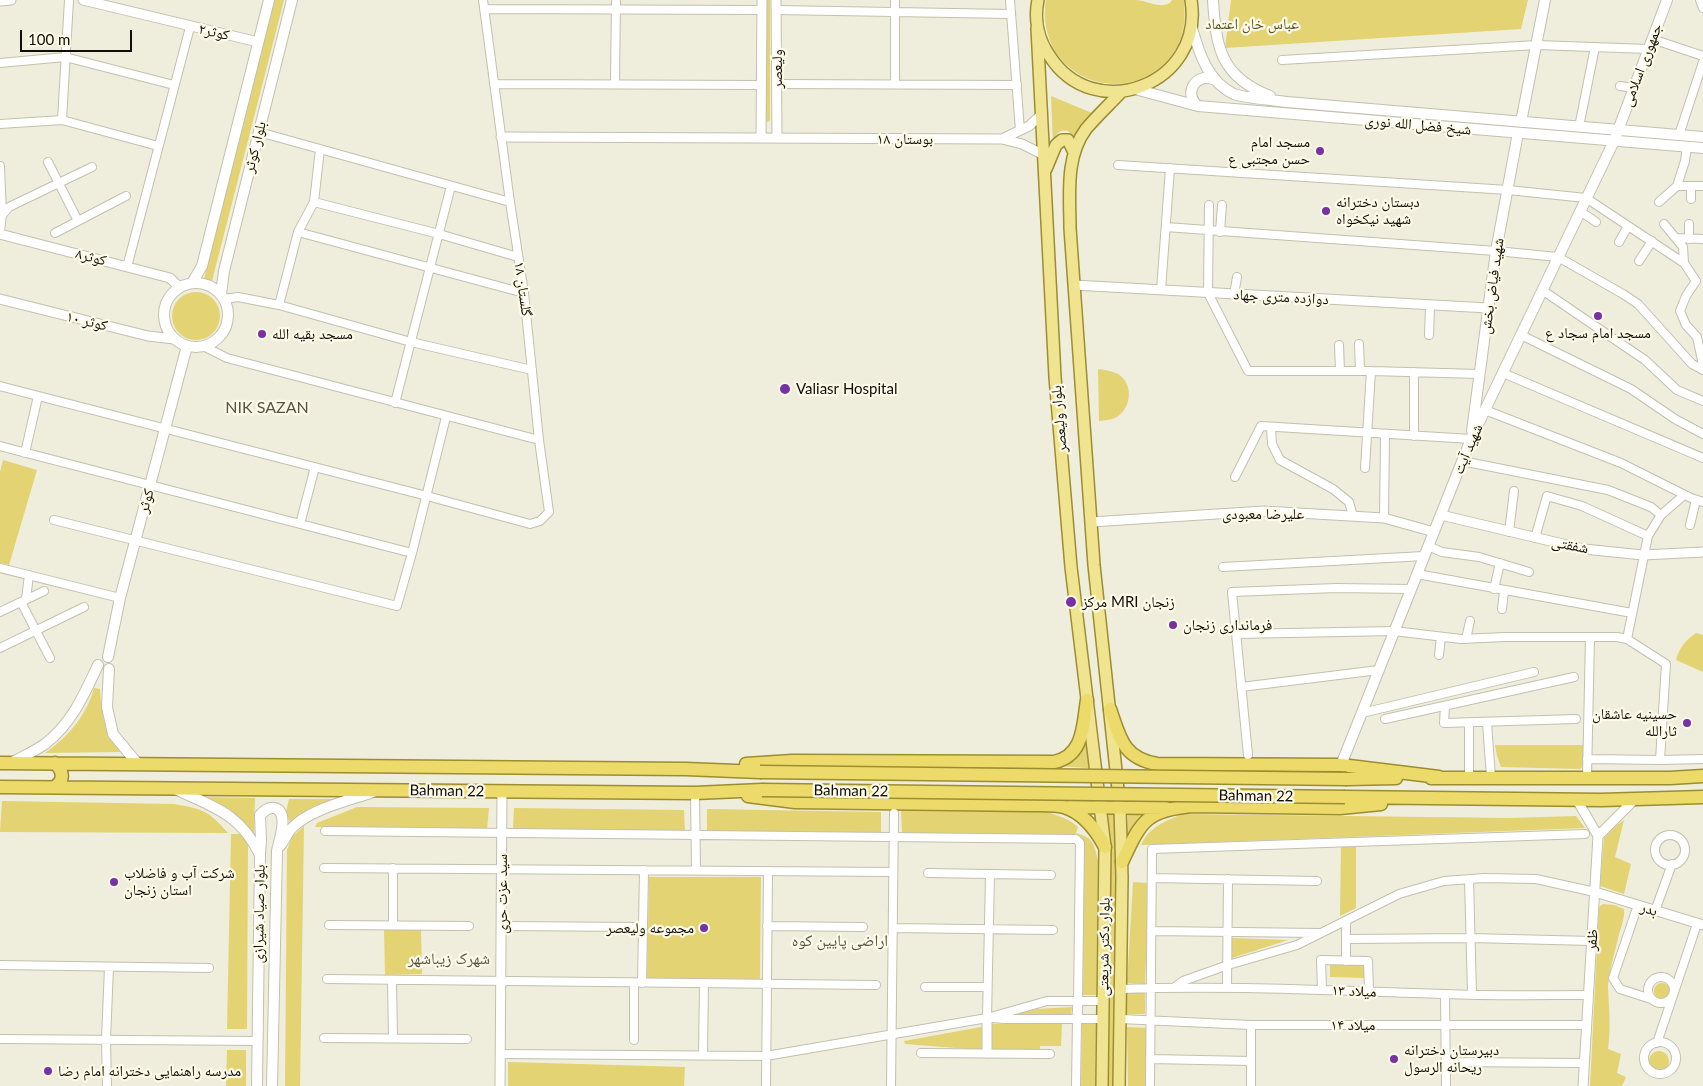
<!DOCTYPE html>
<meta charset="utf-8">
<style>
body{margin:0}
#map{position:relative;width:1703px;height:1086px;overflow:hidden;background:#efeddb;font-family:Lato,sans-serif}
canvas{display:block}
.scale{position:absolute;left:20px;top:30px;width:112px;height:22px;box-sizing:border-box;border:2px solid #0f0e08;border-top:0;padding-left:6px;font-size:15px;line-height:18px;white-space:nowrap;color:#0f0e08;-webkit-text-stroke:4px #fdfae8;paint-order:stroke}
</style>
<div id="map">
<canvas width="1703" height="1086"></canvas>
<div class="scale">100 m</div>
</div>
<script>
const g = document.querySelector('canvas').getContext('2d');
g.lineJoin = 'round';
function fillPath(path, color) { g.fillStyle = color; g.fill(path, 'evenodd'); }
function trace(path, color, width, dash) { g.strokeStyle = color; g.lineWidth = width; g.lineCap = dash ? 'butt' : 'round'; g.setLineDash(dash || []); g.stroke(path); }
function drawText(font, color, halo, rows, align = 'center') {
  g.font = font + ' Lato,"Noto Naskh Arabic",sans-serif'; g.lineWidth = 4.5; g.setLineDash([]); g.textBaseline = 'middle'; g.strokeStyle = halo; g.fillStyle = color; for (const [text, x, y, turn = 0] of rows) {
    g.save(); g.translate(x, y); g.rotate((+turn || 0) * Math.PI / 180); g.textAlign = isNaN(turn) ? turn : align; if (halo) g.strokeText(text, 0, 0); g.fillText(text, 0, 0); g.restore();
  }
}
fillPath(new Path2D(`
 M273 0H284L212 281 204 279Z
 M766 0H770V121L766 122Z
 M1046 0C1076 0 1107 0 1137 0 1147 1 1166 11 1172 0H1184C1185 12 1185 26 1181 38 1160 93 1087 100 1055 51 1046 36 1043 18 1046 0Z
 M1231 0H1528L1521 29 1225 48Z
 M1051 96 1092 113 1074 137 1068 131C1058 129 1056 135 1053 143Z
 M172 316a24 24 0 1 1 48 0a24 24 0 1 1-48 0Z
 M1098 369C1105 370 1112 371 1118 374 1134 384 1132 409 1115 418 1110 420 1105 420 1099 421Z
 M3 460 37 470 9 565 0 563V472Z
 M1696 633 1703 635V672L1676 660C1679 648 1686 640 1696 633Z
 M94 688 100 689C102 715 104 732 121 752L45 753C68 737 87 715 94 688Z
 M1086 732 1089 768 1037 765 1060 763Z
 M1495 745H1584V767L1579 769 1501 767 1497 756Z
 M207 797 255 798 254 835C242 816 226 808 207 797Z
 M289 799H334L310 809 295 819 286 833 290 822 286 812Z
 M2 801 174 804C202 809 208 810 228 833L0 832Z
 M357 807 489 808 487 830 315 827 317 823Z
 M514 808 684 810 685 832 513 829Z
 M707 809 881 812V833L707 831Z
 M1164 809 1127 838 1128 810Z
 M901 811 1048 812C1059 816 1069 819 1078 827L1076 833C1094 838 1094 844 1098 861L1096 995H1083L1084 841 1076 833 1075 835 902 834Z
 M1108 812H1115L1116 915 1113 1086H1107L1110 917Z
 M1183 814 1510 818 1576 816 1585 828 1141 845C1149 827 1165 821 1183 814Z
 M1624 820 1615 857 1631 864 1624 894 1600 886 1604 838 1617 825Z
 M304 826 300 1086H285L287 850 292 837Z
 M231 834H242L248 845 247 1029H227Z
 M1341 845H1356V908L1340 916Z
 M649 877H761L760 979 647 978Z
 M1133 882 1149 883 1145 984 1127 983Z
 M1603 904 1614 905 1624 909C1625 920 1620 928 1618 939 1615 951 1608 976 1608 988 1609 1009 1611 1028 1608 1049L1621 1054 1617 1073 1626 1077 1622 1086H1590L1599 907Z
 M384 930H421L422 974 385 975Z
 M1232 938 1288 940 1232 958Z
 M1330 963H1366V978L1330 977Z
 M1654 991a8 8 0 1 1 16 0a8 8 0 1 1-16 0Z
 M1127 993H1145V1014H1127Z
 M1072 1007 1071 1016H1008L1037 1009Z
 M991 1024H1062L1061 1046H1040V1050H991Z
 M1082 1024H1096L1095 1086H1081Z
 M981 1027 983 1028 982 1050 905 1044 904 1041Z
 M1127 1027 1148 1028 1147 1086H1128Z
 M227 1050H246V1086H226Z
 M1649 1061a10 10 0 1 1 20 0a10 10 0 1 1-20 0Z
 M508 1062 685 1067 684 1086H508Z`), '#e3d373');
const minor = new Path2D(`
 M895 0V84
 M1010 0 1020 130
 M1700 0 1703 8
 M484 9 762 10
 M776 10 1011 14
 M1652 39 1703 56
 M1282 60 1537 45 1648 49
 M0 63 65 57 174 85
 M494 84 761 85
 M615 84 616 0
 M777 84 1017 85
 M1620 86 1634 88
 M62 120 69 0
 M0 124 62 120 158 146
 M1579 127 1595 47
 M259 132 510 202
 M1679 135 1703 62
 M48 162 78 221
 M1118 165 1508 190 1586 198 1684 263
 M0 166 2 215
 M1677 186H1703
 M1691 199V186
 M314 202 439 234 518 257
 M1659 202 1677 186 1685 161 1687 147
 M1209 205 1208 293 1248 371H1371L1479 374
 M1580 211 1596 222
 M1664 224 1683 247 1684 263 1696 281
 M1166 227 1496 251 1558 257 1623 294 1638 304 1692 364 1703 370
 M0 231 2 215 9 207 92 167
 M298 232 524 293
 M1220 232 1222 205
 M55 233 126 196
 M1676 238 1703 239
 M1689 239V224
 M1619 242 1628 226
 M1639 261 1652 241
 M127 267 190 27
 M1696 281 1686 296 1680 311 1686 325 1697 337 1703 365
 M1161 290 1170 168
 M1542 290 1645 360 1677 390 1703 401
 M1234 295 1237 277
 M224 299 238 297 279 305 411 342 532 370
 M279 305 298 232 314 202 320 149
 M1429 335 1430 306
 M1521 335 1631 389 1675 419 1703 434
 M1359 344 1360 371
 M1339 345 1340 371
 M203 346 227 358 539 440
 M1503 373 1703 458
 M0 386 427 496 530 524 540 521 549 512 539 440 524 293 510 202 483 0
 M395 403 451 186
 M1485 410 1621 463 1691 498 1703 502
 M1271 428 1272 444 1280 460 1333 489 1349 502 1353 516
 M1414 436V372
 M0 446 412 553
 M25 453 38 396
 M1462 461 1608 490 1651 507 1661 515
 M1365 468 1371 371
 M1235 477 1261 426 1471 439
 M1384 518 1385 435
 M54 520 397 606 412 553 446 417
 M300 524 315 467
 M1690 525 1696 500
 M1509 532 1514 491
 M1535 538 1547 496 1582 506 1648 536
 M1428 546 1442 552 1479 557 1529 572
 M1223 567 1424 556
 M0 568 120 598
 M1417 574 1632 613
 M1494 589 1500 563
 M26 599 29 575
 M21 602 50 658
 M1502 609 1504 591
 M0 612 44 591
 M1236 634 1394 631 1461 639 1505 637H1617L1627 639 1648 536 1661 515 1684 495
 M1466 639 1470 621
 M1627 639 1666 664 1660 760
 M0 648 84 607
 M1439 655 1441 637
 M1241 687 1379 670
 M1445 706 1444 723 1576 719
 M1362 713 1534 672
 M1385 719 1574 677
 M1469 723V777
 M1487 723 1491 777
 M1248 755 1232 592 1336 588 1411 589
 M1587 759 1660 760 1703 759
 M1587 777 1590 637
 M695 793 696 870
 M325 831 1076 839 1080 843 1078 1001
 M1655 850a15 15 0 1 1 30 0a15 15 0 1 1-30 0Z
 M324 868 893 872
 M928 873 1051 875
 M1152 878 1317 881
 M1469 879 1472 994
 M1638 905 1613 978 1620 989 1651 999
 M1655 911 1672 864
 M1346 921V961
 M329 925 469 926
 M393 925V868
 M501 926 643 927
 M767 926 863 927
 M893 928 1053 930
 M1151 931 1319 933
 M1346 939 1470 938 1592 941
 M0 965 209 968
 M1648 990a13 13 0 1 1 26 0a13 13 0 1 1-26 0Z
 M327 979 876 985
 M392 980 393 1038
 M642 983 644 870
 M925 987H987
 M1175 987 1183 981 1228 965 1297 945 1399 894 1444 881 1484 878 1536 879 1595 892
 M1227 988 1228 879
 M1120 989C1228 985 1336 991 1444 994 1492 996 1540 995 1588 995
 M1322 990 1321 960 1368 961 1369 991
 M1445 994 1446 1086
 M987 1018 990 874
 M991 1018 1005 1019H1103
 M1120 1019 1251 1025H1587
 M324 1038 467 1039
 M0 1039 258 1041
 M634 1040V983
 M1644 1058a16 16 0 1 1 32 0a16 16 0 1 1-32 0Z
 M1657 1043 1697 924
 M921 1053 1050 1054
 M500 1054 766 1056 987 1018 1047 1001H1103
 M703 1055 704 983
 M1150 1059 1251 1061
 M1445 1062 1584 1063
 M107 1086 106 1039 109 967
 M766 1086 768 871
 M891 1086 894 813
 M1076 1086 1077 1019
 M1150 1086 1152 849 1585 834
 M1251 1086V1025`);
const tertiary = new Path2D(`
 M83 0 258 42
 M776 0 777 138
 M0 1 11 0
 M501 137 1002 139 1029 126 1042 114
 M761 138 762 0
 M1002 139 1022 144 1044 155
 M0 234 170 278 179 287
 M1074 285 1488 308
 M0 299 148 336 174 339
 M1441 515 1584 549 1643 555 1703 552
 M1091 522 1264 511 1384 518 1434 532
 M1577 800 1598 836 1583 1086
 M1598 836 1635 799
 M1595 892 1703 925
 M987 1018V1053
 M1077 1019 1078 1001
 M500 1086 502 792`);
const secondary = new Path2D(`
 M1213 0C1216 48 1221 77 1270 96
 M1192 28C1199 53 1208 82 1234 94 1244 98 1275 100 1287 102L1703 137
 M1135 89 1198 106 1703 148
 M1198 106C1182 93 1197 71 1215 80
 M1521 122 1545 0
 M164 315a32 32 0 1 1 64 0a32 32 0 1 1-64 0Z
 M192 283 202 266 269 0
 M221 294 224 271 292 0
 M1472 431 1496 251 1518 133
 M108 657 120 598 187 346
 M109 669 107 707 113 734 137 763
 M11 763C22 757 35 751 45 744 72 723 84 695 98 665
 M1341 765 1471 439 1614 141 1667 0
 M175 789C214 807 241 814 260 855L257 1086
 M280 846C284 841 287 834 291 829 309 809 348 801 373 792
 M260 854 261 840 260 815C264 811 268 807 274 808 290 811 279 841 277 851L272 1086`);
const primary = new Path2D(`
 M1038 0C1034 19 1038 39 1049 55 1094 127 1205 84 1191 0
 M1037 28 1055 377 1071 567 1105 847 1102 1086
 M1046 169 1056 145 1062 140H1068L1074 152
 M1119 1086 1122 877 1120 808 1094 565 1070 228C1070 195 1065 157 1086 129 1097 116 1110 104 1121 92`);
const trunk = new Path2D(`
 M1110 709C1120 738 1123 758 1157 764L1341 765 1439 777
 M0 763 686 769 760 772
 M55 763C63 771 65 780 55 787
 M746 764 792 761 1054 762C1084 756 1083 725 1087 700
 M1431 778H1670L1703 776
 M1347 779 1396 778
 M0 787 695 793 762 790
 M748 796 795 802 1029 805C1040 805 1054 804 1064 807 1084 813 1096 830 1105 847
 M1345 797 1601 800 1703 797
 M1069 807 1166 808
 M1122 862C1141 822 1145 810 1193 806L1340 808 1381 804`);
trace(minor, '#c3c0af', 10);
trace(tertiary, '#c3c0af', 11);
trace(secondary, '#c3c0af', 12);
trace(primary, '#9c8d30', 14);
trace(trunk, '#9c8d30', 15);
trace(minor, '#fff', 8);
trace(tertiary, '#fff', 9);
trace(secondary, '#fff', 10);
trace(primary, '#f1e490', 11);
trace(trunk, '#ecdb6b', 12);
const trunkBridge = new Path2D(`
 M760 772 1347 779
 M762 790 1345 797`);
trace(trunkBridge, '#9c8d30', 15, []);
trace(trunkBridge, '#ecdb6b', 12);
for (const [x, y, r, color] of [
 [1320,151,5,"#7830a2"],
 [1326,211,5,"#7830a2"],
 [1598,316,5,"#7830a2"],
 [262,334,5,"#7830a2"],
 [785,389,6,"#7830a2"],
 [1071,602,6,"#7830a2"],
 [1173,625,5,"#7830a2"],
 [1687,723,5,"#7830a2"],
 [114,882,5,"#7830a2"],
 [704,928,5,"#7830a2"],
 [1394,1059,5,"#7830a2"],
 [48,1071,5,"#7830a2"]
]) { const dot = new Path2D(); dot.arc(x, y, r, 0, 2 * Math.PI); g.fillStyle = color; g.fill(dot); trace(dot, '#fdfae8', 2); }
drawText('15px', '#585127', '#fdfae8', [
 ["عباس خان اعتماد",1252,24]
]);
drawText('15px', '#0f0e08', '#fdfae8', [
 ["کوثر۲",214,32,13],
 ["جمهوری اسلامی",1642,65,-69],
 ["ولیعصر",777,69,-90],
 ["شیخ فضل الله نوری",1418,125,5],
 ["بوستان ۱۸",905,139],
 ["بلوار کوثر",255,147,-76],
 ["کوثر۸",91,257,15],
 ["شهید فیاض بخش",1492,286,-82],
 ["گلستان ۱۸",523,289,82],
 ["دوازده متری جهاد",1281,297,3],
 ["کوثر ۱۰",87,321,14],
 ["بلوار ولیعصر",1059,419,-95],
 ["شهید آیت",1468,449,-67],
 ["کوثر",146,501,-75],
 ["علیرضا معبودی",1263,514],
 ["شفقتی",1570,545,11],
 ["Bahman 22",447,791,1],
 ["Bahman 22",851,791,1],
 ["Bahman 22",1256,796,1],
 ["سید عزت حری",502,894,-90],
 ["بدر",1649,909,17],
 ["بلوار صیاد شیرازی",259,914,-89],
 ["ظفر",1592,940,-86],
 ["بلوار دکتر شریعتی",1104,947,-89],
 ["میلاد ۱۳",1354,991,2],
 ["میلاد ۱۴",1353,1025]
]);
drawText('15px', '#0f0e08', '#fdfae8', [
 ["مسجد امام",1310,142,"right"],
 ["حسن مجتبی ع",1310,159,"right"],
 ["دبستان دخترانه",1336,202],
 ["شهید نیکخواه",1336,219],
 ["مسجد امام سجاد ع",1598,333,"center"],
 ["مسجد بقیه الله",272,334],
 ["Valiasr Hospital",796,389],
 ["مرکز MRI زنجان",1082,602],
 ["فرمانداری زنجان",1183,625],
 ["حسینیه عاشقان",1677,714,"right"],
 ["ثارالله",1677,731,"right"],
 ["شرکت آب و فاضلاب",124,873],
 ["استان زنجان",124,890],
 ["مجموعه ولیعصر",694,928,"right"],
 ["دبیرستان دخترانه",1404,1050],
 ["ریحانه الرسول",1404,1067],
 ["مدرسه راهنمایی دخترانه امام رضا",58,1071]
], 'left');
drawText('16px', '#575446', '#fdfae8', [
 ["NIK SAZAN",267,408],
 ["اراضی پایین کوه",840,941],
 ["شهرک زیباشهر",449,959]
]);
</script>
